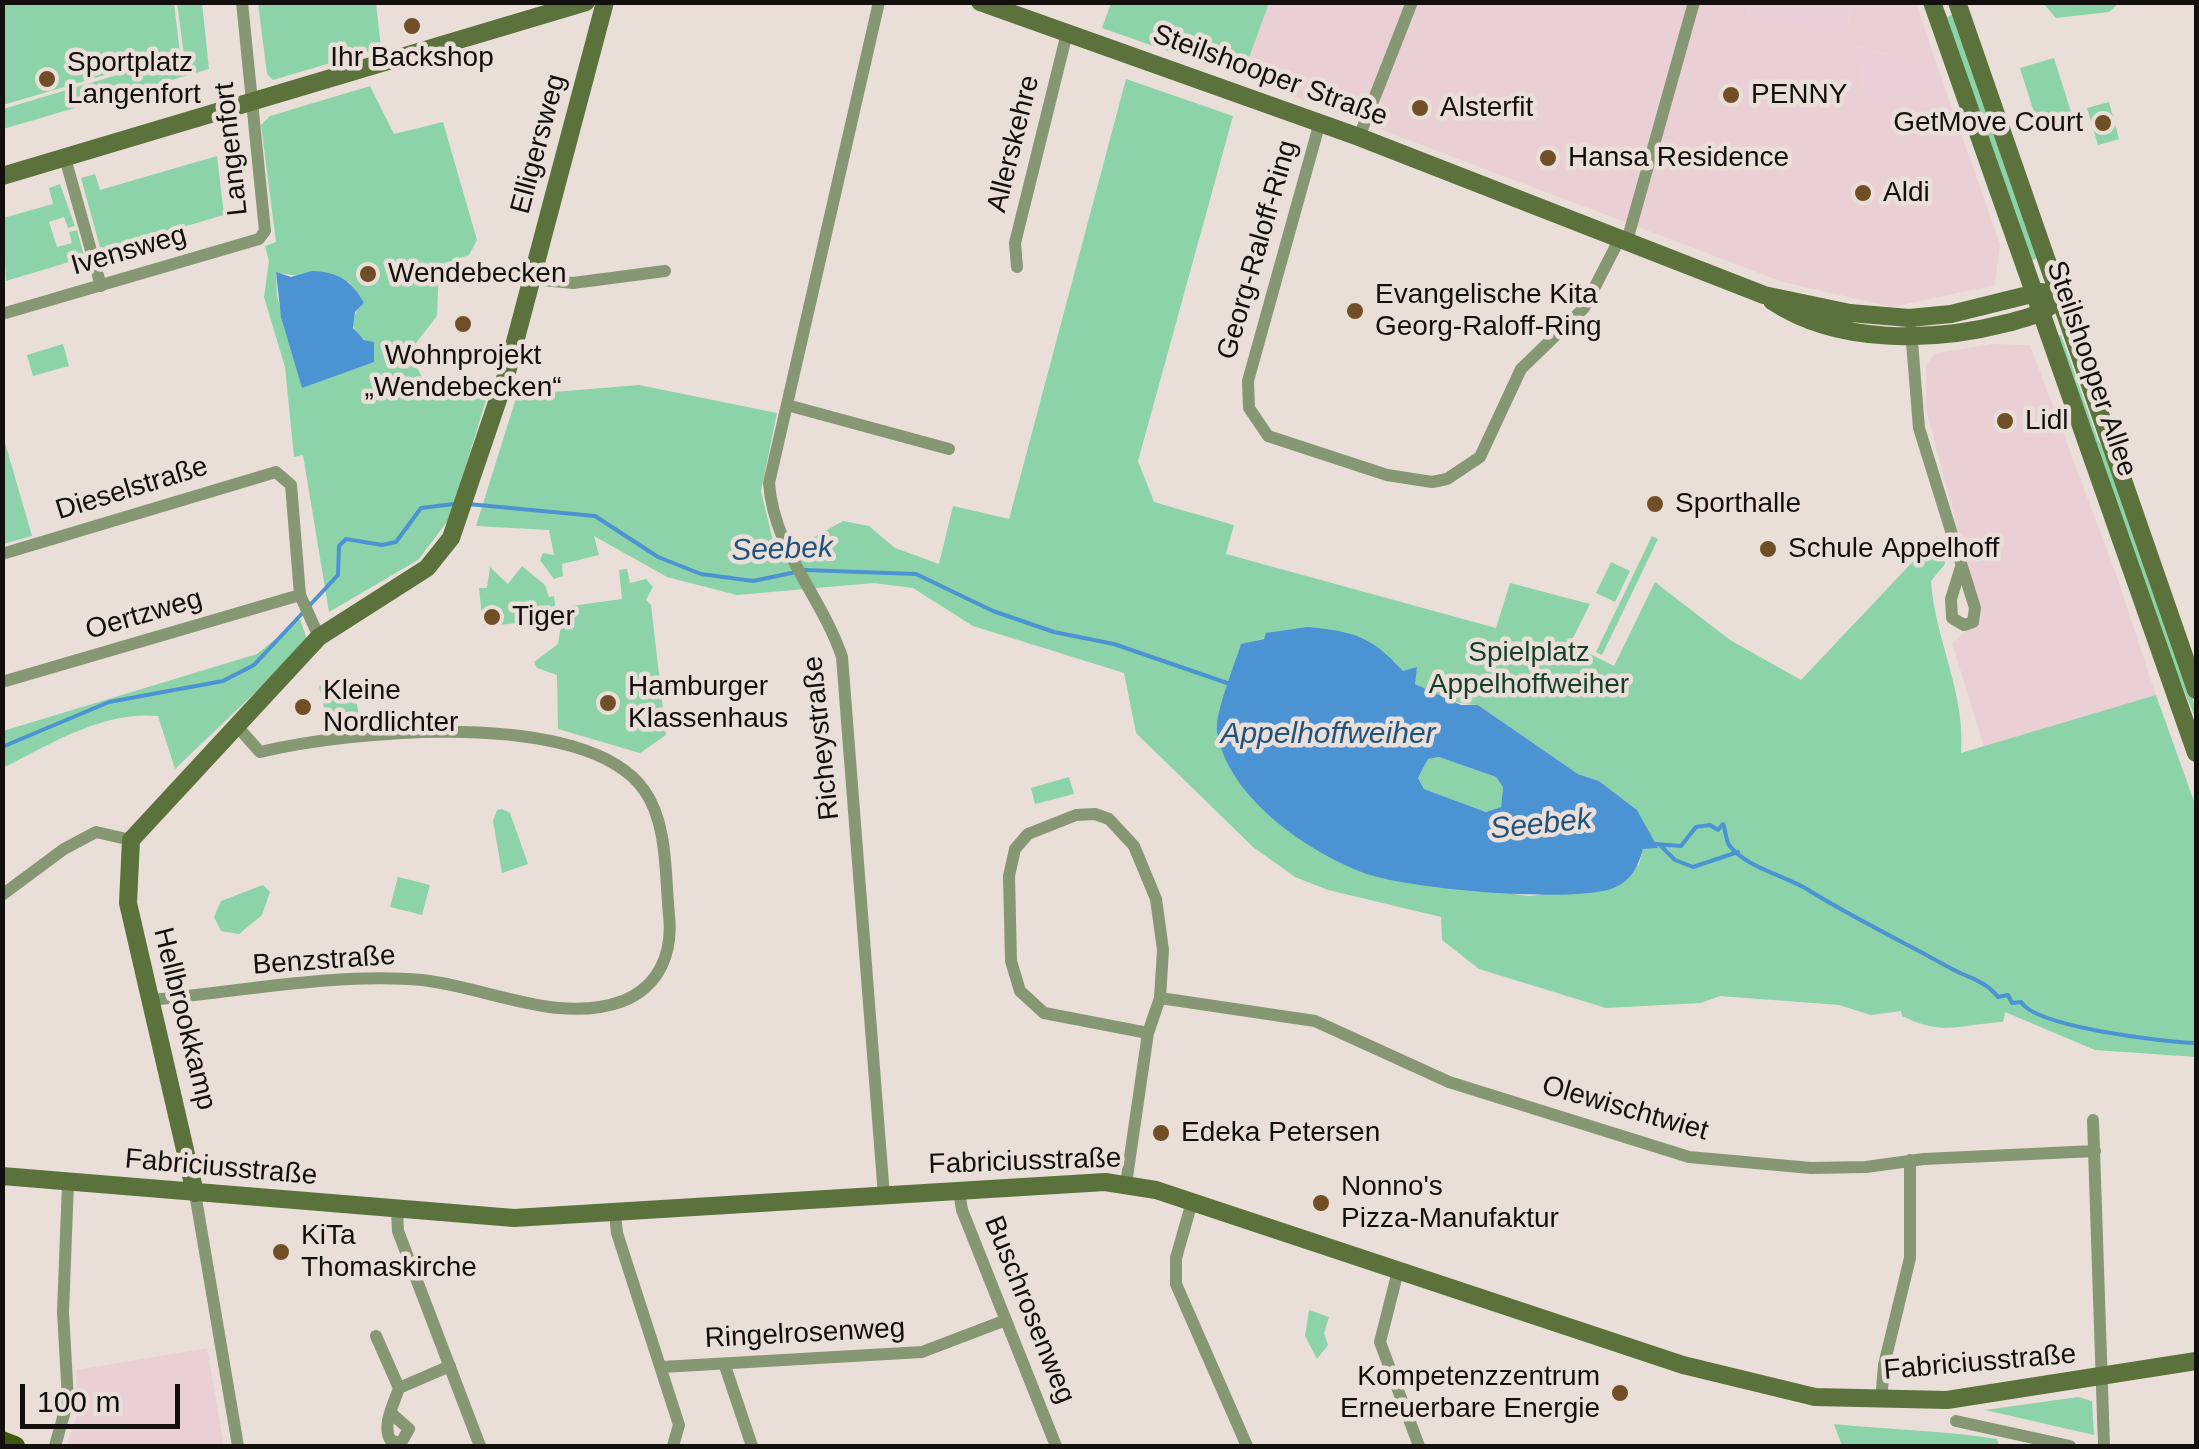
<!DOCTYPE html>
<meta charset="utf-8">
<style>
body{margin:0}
#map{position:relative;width:2199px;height:1449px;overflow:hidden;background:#eadfd8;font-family:Arial,sans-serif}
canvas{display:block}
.frame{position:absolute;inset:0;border:5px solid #130f0d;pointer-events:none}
.scale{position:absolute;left:20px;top:1384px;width:160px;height:45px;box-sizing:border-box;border:5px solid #130f0d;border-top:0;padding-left:12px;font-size:30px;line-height:35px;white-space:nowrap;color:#130f0d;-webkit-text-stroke:8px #eadfd8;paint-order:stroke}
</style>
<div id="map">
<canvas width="2199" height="1449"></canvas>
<div class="frame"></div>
<div class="scale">100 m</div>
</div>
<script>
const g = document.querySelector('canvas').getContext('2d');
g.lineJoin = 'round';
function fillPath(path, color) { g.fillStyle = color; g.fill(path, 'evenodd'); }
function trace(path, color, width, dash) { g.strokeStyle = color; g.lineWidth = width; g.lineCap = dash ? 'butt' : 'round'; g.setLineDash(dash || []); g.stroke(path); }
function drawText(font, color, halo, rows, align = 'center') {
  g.font = font + ' Arial,sans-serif'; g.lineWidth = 9; g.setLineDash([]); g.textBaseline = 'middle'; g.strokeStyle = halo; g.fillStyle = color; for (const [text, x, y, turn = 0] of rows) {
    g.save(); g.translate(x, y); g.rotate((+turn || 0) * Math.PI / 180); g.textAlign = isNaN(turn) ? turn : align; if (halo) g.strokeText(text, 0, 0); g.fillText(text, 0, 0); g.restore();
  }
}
fillPath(new Path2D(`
 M1269 3H1750L1747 15 1845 37 1853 3H1916L1938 68 1854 45 1866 103 1945 88 2000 244 1995 285 1892 307 1783 282 1242 77Z
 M1992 344 2030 345 2115 571 2156 695 1984 747 1952 643 1981 618 1926 409V365L1935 353Z
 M207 1348 224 1446H67L78 1411 76 1370Z`), '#ead0d5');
fillPath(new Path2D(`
 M1750 3H1853L1845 36 1850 39 1747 16Z
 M1853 45 1938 68 1945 88 1866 103Z`), '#e9d0d9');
fillPath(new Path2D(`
 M2 3H174L180 53 3 105Z
 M177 3H202L209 69 3 129V109L184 55Z
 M258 3H376L381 48 273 80 267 74Z
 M1111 3V2L1269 3 1242 77 1102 28Z
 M2043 3V2L2119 3 2109 12 2056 18Z
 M1953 14 2037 258 2031 261 1943 19Z
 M2054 58 2072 115 2038 125 2020 68Z
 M1126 79 1233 116 1138 461 1154 502 1234 525 1226 554 1496 628 1510 583 1590 604 1570 644 1614 666 1655 582 1730 640 1801 680 1937 536 1945 564 1931 581C1935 640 1966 694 1961 753L2156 695 2196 807V1057L2095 1050 2005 1012 2003 1022C1960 1024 1945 1037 1902 1016L1901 1011 1871 1015 1839 1005 1720 996 1701 1003 1606 1008 1479 969 1442 940 1441 917 1328 890 1295 877 1253 847 1136 733 1124 673 973 626 913 588 874 583 737 595 667 577 594 536 599 555 562 564 563 576 554 579 540 560 543 553 554 555 549 530 476 526 517 395 639 385 777 413 761 491 777 558 843 521 869 526 895 548 939 564 953 506 1009 519ZM1265 638 1394 661 1403 672 1417 668 1412 682C1431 694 1455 705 1478 705L1578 774 1599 781 1637 810 1647 830 1639 865 1581 891 1529 896 1362 873 1216 728 1241 645Z
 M370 86 394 134 443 122 477 240 469 255 439 265 437 316 409 352 424 381 486 400 450 518 418 560 329 612 303 455 294 457 285 367 264 297 269 261 265 246 276 242 261 125 270 116ZM276 273 349 282 364 303C346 319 352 338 374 343L302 388 277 296Z
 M2109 102 2119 139 2098 145 2087 108Z
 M217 156 224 215 101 251 81 178 95 174 100 190Z
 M60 184 75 226 68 228 64 217 49 222 57 247 72 243 69 232 77 230 88 271 74 276 69 262 6 281 3 218 53 204 49 188Z
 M2061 335 2098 440 2109 458 2196 708V720L2160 631 2057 336Z
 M63 344 69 366 33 376 27 355Z
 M3 436 32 536 3 544H2Z
 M1652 536 1658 539 1602 655 1596 652Z
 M1611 562 1630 571 1615 602 1596 593Z
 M522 566 545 585 549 597 554 596 557 620 483 626 479 588H487L490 567 508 584Z
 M627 569 630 583 646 579 653 587 646 600 651 605 666 735 640 753 558 729 557 675 537 668 534 662 558 644 564 607 622 599 619 570Z
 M300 619 308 642 175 769 158 716C102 711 51 744 3 768V731L257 654Z
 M332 683 339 699 355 696 362 729H329L319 686Z
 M1439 757 1496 777 1503 787 1501 807 1486 812 1424 789 1418 778 1428 759Z
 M1069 777 1074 794 1035 804 1031 788Z
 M502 809 510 813 528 864 502 873 493 821 497 810Z
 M398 877 430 885 422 915 390 907Z
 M263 885 270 892 262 915 239 934 221 931 214 917 221 901Z
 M1309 1310 1329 1317 1324 1333 1328 1345 1317 1359 1305 1336Z
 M2078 1397 2092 1401 2094 1435 1985 1410Z
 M1834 1424C1890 1430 1942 1430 1997 1439L1999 1446H1842Z`), '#8cd3a9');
fillPath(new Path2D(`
 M312 271C338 272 351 280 364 303L355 312 353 328 364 340 374 342V362L302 388 281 317 276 272 291 277Z
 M1307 627C1354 631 1372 637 1403 671L1417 667 1415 684 1461 705H1478L1578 774 1599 781 1637 810 1658 848 1643 849C1638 867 1631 882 1611 889 1568 903 1404 889 1361 872 1304 849 1228 797 1217 732 1214 715 1235 664 1241 644L1264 639 1266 633ZM1439 757 1496 777 1503 787 1501 807 1486 812 1424 789 1418 778 1428 759Z`), '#4c93d4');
trace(new Path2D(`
 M468 504 595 516 658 557 701 574 753 581 796 572
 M805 570 916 574 993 611 1054 632 1114 644 1230 684
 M2 747 109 702 223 681 254 665 338 575 339 546 346 539 382 545 396 542 421 508 454 504
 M1655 844 1681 846 1696 827 1710 825 1718 830 1723 824C1726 830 1725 838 1729 845 1746 868 1787 876 1810 891 1855 919 1906 943 1952 969 1969 978 1986 981 1998 997L2008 995 2012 1003 2021 1002C2036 1027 2163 1042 2196 1043
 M1660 845 1675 860 1693 867 1738 852`), '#4c93d4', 4);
trace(new Path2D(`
 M879 2 769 483C774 550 821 595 842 657L884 1196
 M1320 122 1248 381 1249 408 1268 436 1387 475 1432 482 1447 479 1480 457 1521 369 1584 308 1620 238
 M1359 137 1412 2
 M65 158 101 286
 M1627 241 1694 2
 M1017 267 1015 243 1067 33
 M532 279 573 283 665 271
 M2 314 259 239 265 231 242 2
 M1911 330 1919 428 1975 608 1973 622 1964 625 1952 618 1951 599 1961 567
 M787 405 949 449
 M2 554 276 472 291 485 300 595 319 637
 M2 682 300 595
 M2 895 64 849 96 832 131 840
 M1160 998 1315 1021 1449 1082 1689 1157 1811 1168 1866 1167 1924 1159 2095 1151
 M151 1000C235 992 340 972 422 980 487 987 558 1025 623 1001 660 986 673 952 669 915 665 876 668 823 644 790 585 707 348 731 260 752L235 724
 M2093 1120 2104 1446
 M1126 1184 1148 1033 1160 998 1163 950 1156 899 1134 846 1109 819 1095 814 1076 815 1028 834 1015 849 1009 876 1011 961 1020 991 1044 1013 1148 1033
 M959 1191 962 1210 1056 1446
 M195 1193 238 1446
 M1192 1202 1176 1258V1284L1247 1446
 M397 1212 398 1231 480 1446
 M615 1214 617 1233 679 1425 673 1446
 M1398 1271 1380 1342 1419 1446
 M376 1336 399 1388
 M725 1366 752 1446
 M662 1367 922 1352 1006 1320
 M1881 1401 1884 1365 1910 1258V1160
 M391 1413 409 1429 401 1443 391 1441C381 1426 394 1404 399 1388L450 1366
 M1956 1421 2070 1446
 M55 1446 68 1400 63 1312 68 1183`), '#869773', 12);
trace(new Path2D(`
 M980 2 1359 137 1764 295 1850 313 1909 318 1951 314 2040 292 2059 295
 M1932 2 2196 753
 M1957 2 2196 690
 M2 176 586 2
 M1772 301C1838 345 1934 342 2007 323 2022 319 2038 316 2050 306
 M2 1176 514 1218 1105 1182 1156 1190 1683 1365 1815 1397 1947 1400 2196 1361
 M195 1193 128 903 131 840 319 637 427 568 451 538 506 376 605 2`), '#5b723c', 18);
trace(new Path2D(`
 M2 1441 15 1446`), '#3e580c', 20);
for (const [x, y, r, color] of [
 [412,26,10,"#704e26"],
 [47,79,10,"#704e26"],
 [1731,95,10,"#704e26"],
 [1420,108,10,"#704e26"],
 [2103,123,10,"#704e26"],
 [1548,158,10,"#704e26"],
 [1863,193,10,"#704e26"],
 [368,274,10,"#704e26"],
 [1355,311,10,"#704e26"],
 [463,324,10,"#704e26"],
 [2005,421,10,"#704e26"],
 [1655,504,10,"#704e26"],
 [1768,549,10,"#704e26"],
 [492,617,10,"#704e26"],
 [608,703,10,"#704e26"],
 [303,707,10,"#704e26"],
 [1161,1133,10,"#704e26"],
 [1321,1203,10,"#704e26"],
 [281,1252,10,"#704e26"],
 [1620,1393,10,"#704e26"]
]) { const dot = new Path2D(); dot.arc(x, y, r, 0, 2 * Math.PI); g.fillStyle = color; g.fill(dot); trace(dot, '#eadfd8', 4); }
drawText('28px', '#130f0d', '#eadfd8', [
 ["Ihr Backshop",412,58,"center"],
 ["Sportplatz",67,63],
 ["Langenfort",67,95],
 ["PENNY",1751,95],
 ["Alsterfit",1440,108],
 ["GetMove Court",2083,123,"right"],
 ["Hansa Residence",1568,158],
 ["Aldi",1883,193],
 ["Wendebecken",388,274],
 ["Evangelische Kita",1375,295],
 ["Georg-Raloff-Ring",1375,327],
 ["Wohnprojekt",463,356,"center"],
 ["„Wendebecken“",463,388,"center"],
 ["Lidl",2025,421],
 ["Sporthalle",1675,504],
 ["Schule Appelhoff",1788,549],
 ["Tiger",512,617],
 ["Hamburger",628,687],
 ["Klassenhaus",628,719],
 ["Kleine",323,691],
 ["Nordlichter",323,723],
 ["Edeka Petersen",1181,1133],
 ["Nonno's",1341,1187],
 ["Pizza-Manufaktur",1341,1219],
 ["KiTa",301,1236],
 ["Thomaskirche",301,1268],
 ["Kompetenzzentrum",1600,1377,"right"],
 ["Erneuerbare Energie",1600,1409,"right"]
], 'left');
drawText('28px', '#130f0d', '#eadfd8', [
 ["Steilshooper Straße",1270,76,20],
 ["Elligersweg",539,144,-75],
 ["Allerskehre",1014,144,-76],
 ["Langenfort",232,149,-96],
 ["Georg-Raloff-Ring",1258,250,-74],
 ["Ivensweg",129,251,-16],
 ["Steilshooper Allee",2091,369,71],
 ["Dieselstraße",132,489,-17],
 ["Oertzweg",144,615,-16],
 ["Richeystraße",822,738,-96],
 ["Benzstraße",324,961,-4],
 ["Hellbrookkamp",184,1019,76],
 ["Olewischtwiet",1625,1109,16],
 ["Fabriciusstraße",1025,1162,-2],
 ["Fabriciusstraße",221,1168,5],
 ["Buschrosenweg",1029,1310,68],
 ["Ringelrosenweg",805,1334,-3],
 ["Fabriciusstraße",1980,1363,-5]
]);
drawText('28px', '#143e29', '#eadfd8', [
 ["Spielplatz",1529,653],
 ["Appelhoffweiher",1529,685]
]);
drawText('italic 30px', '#20527e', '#eadfd8', [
 ["Seebek",782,550,-2],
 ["Appelhoffweiher",1328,735],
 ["Seebek",1541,825,-6]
]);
</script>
